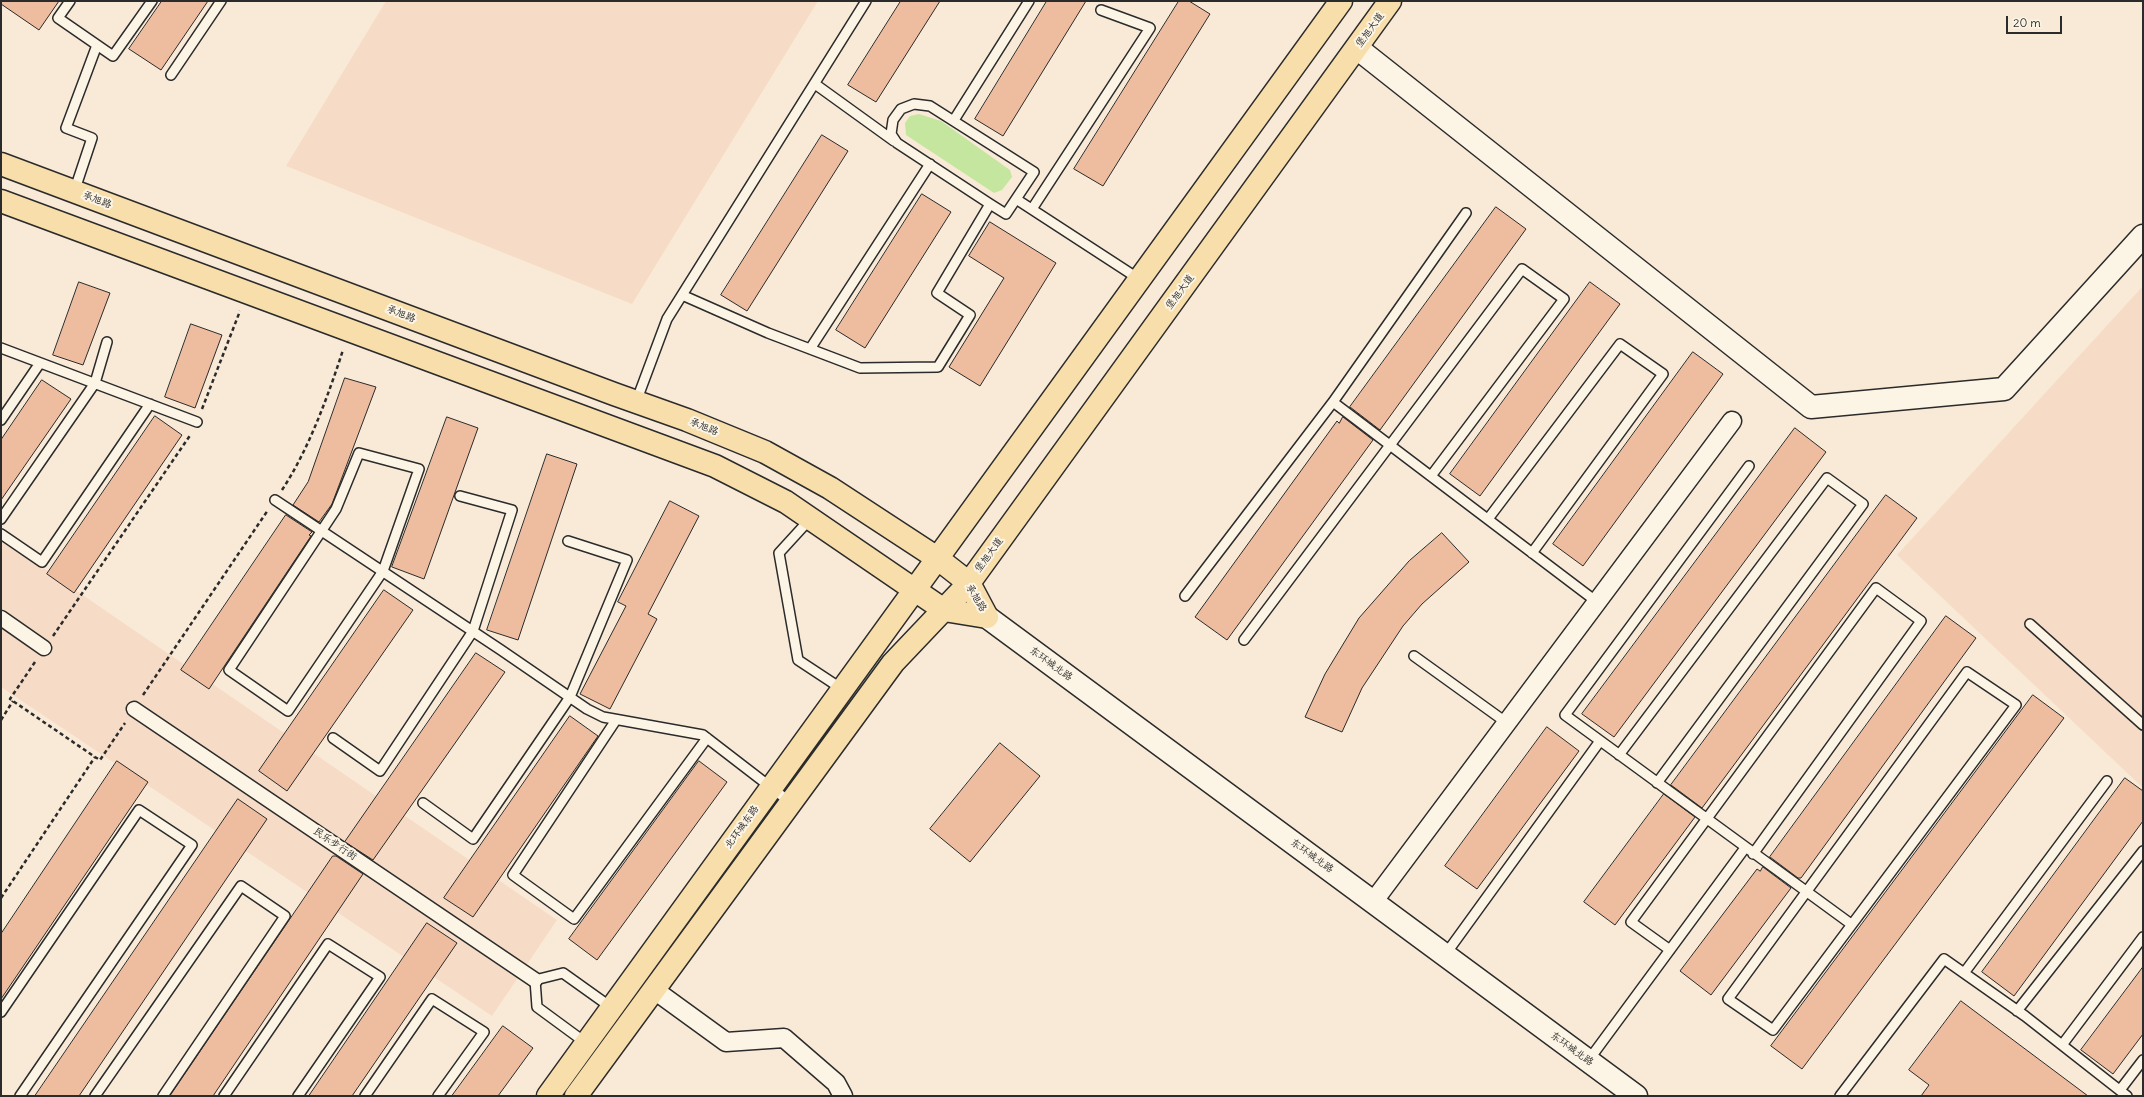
<!DOCTYPE html>
<meta charset="utf-8">
<style>
body{margin:0}
#map{position:relative;width:2144px;height:1097px;overflow:hidden;background:#f9ead7;font-family:Delius,sans-serif}
canvas{display:block}
.frame{position:absolute;inset:0;border:2px solid #2b2b2b;pointer-events:none}
.scale{position:absolute;left:2006px;top:16px;width:56px;height:18px;box-sizing:border-box;border:2px solid #2b2b2b;border-top:0;padding-left:5px;font-size:12px;line-height:14px;white-space:nowrap;color:#2b2b2b;-webkit-text-stroke:3px #fcf5e5;paint-order:stroke}
</style>
<div id="map">
<canvas width="2144" height="1097"></canvas>
<div class="frame"></div>
<div class="scale">20 m</div>
</div>
<script>
const g = document.querySelector('canvas').getContext('2d');
g.lineJoin = 'round';
function fillPath(path, color) { g.fillStyle = color; g.fill(path, 'evenodd'); }
function trace(path, color, width, dash) { g.strokeStyle = color; g.lineWidth = width; g.lineCap = dash ? 'butt' : 'round'; g.setLineDash(dash || []); g.stroke(path); }
function drawText(font, color, halo, rows, align = 'center') {
  g.font = font + ' Delius,"LXGW WenKai TC",sans-serif'; g.lineWidth = 4; g.setLineDash([]); g.textBaseline = 'middle'; g.strokeStyle = halo; g.fillStyle = color; for (const [text, x, y, turn = 0] of rows) {
    g.save(); g.translate(x, y); g.rotate((+turn || 0) * Math.PI / 180); g.textAlign = isNaN(turn) ? turn : align; if (halo) g.strokeText(text, 0, 0); g.fillText(text, 0, 0); g.restore();
  }
}
fillPath(new Path2D(`
 M386 1H818L632 304 286 166Z
 M2143 286V788L1897 555Z
 M1 539 557 920 492 1016 1 687Z`), '#f6dcc6');
fillPath(new Path2D(`
 M919 114 941 121 1010 170 1012 177 1002 190 994 193 906 135 905 123 910 116Z`), '#c5e69f');
const building = new Path2D(`
 M1 1H59L39 30 1 4Z
 M162 1H208L161 70 129 49Z
 M901 1H940L876 102 848 85Z
 M1047 1H1086L1003 136 975 119Z
 M1179 1H1189L1210 14 1103 186 1074 169Z
 M822 135 848 151 747 311 721 295Z
 M922 194 951 212 865 348 836 330Z
 M1496 207 1526 229 1380 430 1350 407Z
 M990 222 1056 263 980 386 949 367 1004 278 969 256Z
 M79 282 110 293 83 365 53 355Z
 M1590 282 1620 304 1480 496 1450 474Z
 M191 324 222 335 195 408 165 397Z
 M1693 352 1723 374 1583 566 1553 544Z
 M345 378 376 387 332 504 319 522 293 505 308 482Z
 M42 380 71 399 1 500V440Z
 M155 416 182 435 74 593 47 574Z
 M447 417 478 428 424 579 392 567Z
 M1343 417 1373 440 1227 640 1195 617 1337 421 1339 423Z
 M1795 428 1826 452 1614 737 1582 714Z
 M547 454 577 464 518 640 487 630Z
 M1886 495 1917 518 1702 808 1671 785Z
 M670 501 699 516 648 614 657 619 610 709 580 694 626 606 618 602Z
 M286 515 312 532 309 535 311 536 209 689 181 670Z
 M1442 533 1469 562 1422 604 1403 626 1362 688 1342 732 1305 717 1325 674 1359 618 1409 561Z
 M384 590 413 610 287 791 259 771Z
 M1946 616 1976 638 1801 878H1798L1770 857Z
 M476 653 505 672 373 860 345 842Z
 M2033 695 2064 718 1802 1069 1771 1046Z
 M570 716 598 736 473 917 444 898Z
 M1547 727 1579 751 1477 889 1445 866Z
 M1000 743 1040 776 970 862 930 829Z
 M117 761 148 782 1 999V934Z
 M699 761 727 782 597 960 569 939Z
 M2125 778 2143 791V821L2014 996 1982 972Z
 M1664 794 1695 817 1615 925 1584 902Z
 M238 799 267 819 79 1096H35Z
 M333 856H336L363 874 213 1096H170Z
 M1763 867 1791 888 1711 995 1680 971 1757 869 1760 871Z
 M427 923 457 943 352 1096H309Z
 M2143 967V1034L2113 1074 2081 1050Z
 M1961 1001 2088 1096H1921L1929 1085 1909 1070Z
 M503 1026 533 1048 498 1096H452Z`);
fillPath(building, '#eebc9f');
trace(building, '#2b2b2b', 1);
const service = new Path2D(`
 M70 1 58 18 113 56 152 1
 M171 75 221 1
 M815 84 894 141
 M954 120 1029 1
 M74 192 92 138 66 128 97 45
 M1016 199 1034 172 930 106 914 104 901 109 893 120 891 134 897 143 990 204 1006 214 1016 199 1139 279
 M1032 209 1150 28 1101 10
 M682 295 768 333 860 368 938 367 970 315 937 293 990 204
 M1 348 197 422
 M810 349 930 164
 M636 402 667 319 866 1
 M1333 402 1597 602
 M1 420 40 363
 M359 453 419 469 383 571 288 711 229 670 336 509Z
 M1749 466 1565 715 1851 924
 M275 500 501 650 587 709 603 717 703 735 790 802
 M811 518 779 553 798 660 842 689
 M1 519 95 383 107 342
 M1488 519 1620 344 1663 374 1532 553
 M1 534 42 562 150 404
 M1185 596 1333 402 1466 213
 M2030 624 2143 725
 M1244 640 1522 269 1564 299 1431 476
 M1414 656 1507 723
 M1967 672 2016 705 1773 1030 1728 999Z
 M616 720 513 875 574 919 707 738
 M333 738 380 771 473 631 512 510 460 496
 M1619 755 1827 478 1863 504 1657 783
 M423 803 473 839 570 697 627 560 568 541
 M1670 950 1631 922 1876 588 1921 621 1753 854
 M1445 955 1600 741
 M1964 973 2107 781
 M2017 1011 2143 851
 M1 1012 139 810 192 845 20 1096
 M586 1043 537 1007 535 980 563 973 612 1008
 M2062 1045 2143 937
 M1588 1061 1745 848
 M2120 1090 2143 1060
 M95 1096 241 886 285 916 163 1096
 M224 1096 328 944 380 977 298 1096
 M365 1096 432 999 484 1032 438 1096
 M1840 1096 1944 959 2025 1016 2127 1096`);
const pedestrian = new Path2D(`
 M1 618 44 648
 M134 709 535 980`);
const minor = new Path2D(`
 M1373 902 1732 421
 M653 989 726 1042 784 1038 836 1083 843 1096`);
const tertiary = new Path2D(`
 M1357 48 1811 407 2004 389 2143 236`);
const secondary = new Path2D(`
 M987 617 1636 1096`);
const primary = new Path2D(`
 M1 164 614 394 687 420 765 452 830 488 937 558 969 583 987 617
 M1 201 715 466 786 502 944 610 987 617
 M548 1096 1341 1
 M576 1096 893 663 969 583 1390 1`);
trace(service, '#2b2b2b', 12);
trace(pedestrian, '#2b2b2b', 17);
trace(minor, '#2b2b2b', 21);
trace(tertiary, '#2b2b2b', 25);
trace(secondary, '#2b2b2b', 25);
trace(primary, '#2b2b2b', 25);
trace(new Path2D(`
 M202 409 240 311
 M282 490C309 449 328 396 343 350
 M53 636 191 434
 M35 662 10 699 95 757 100 760 125 723
 M143 695 268 510
 M1 720 13 701
 M1 898 95 757`), '#2b2b2b', 2.5, [4, 3]);
trace(service, '#fcf5e5', 9);
trace(pedestrian, '#fcf5e5', 14);
trace(minor, '#fcf5e5', 18);
trace(tertiary, '#fcf5e5', 22);
trace(secondary, '#fcf5e5', 22);
trace(primary, '#f8deab', 22);
drawText('10px', '#2b2b2b', '#fcf5e5', [
 ["堡旭大道",1370,30,-54],
 ["承旭路",97,200,21],
 ["堡旭大道",1180,292,-54],
 ["承旭路",401,314,21],
 ["承旭路",704,427,22],
 ["堡旭大道",989,555,-54],
 ["承旭路",976,598,59],
 ["东环城北路",1051,664,36],
 ["北环城东路",742,827,-54],
 ["民乐步行街",335,844,34],
 ["东环城北路",1312,856,36],
 ["东环城北路",1572,1049,36]
]);
</script>
